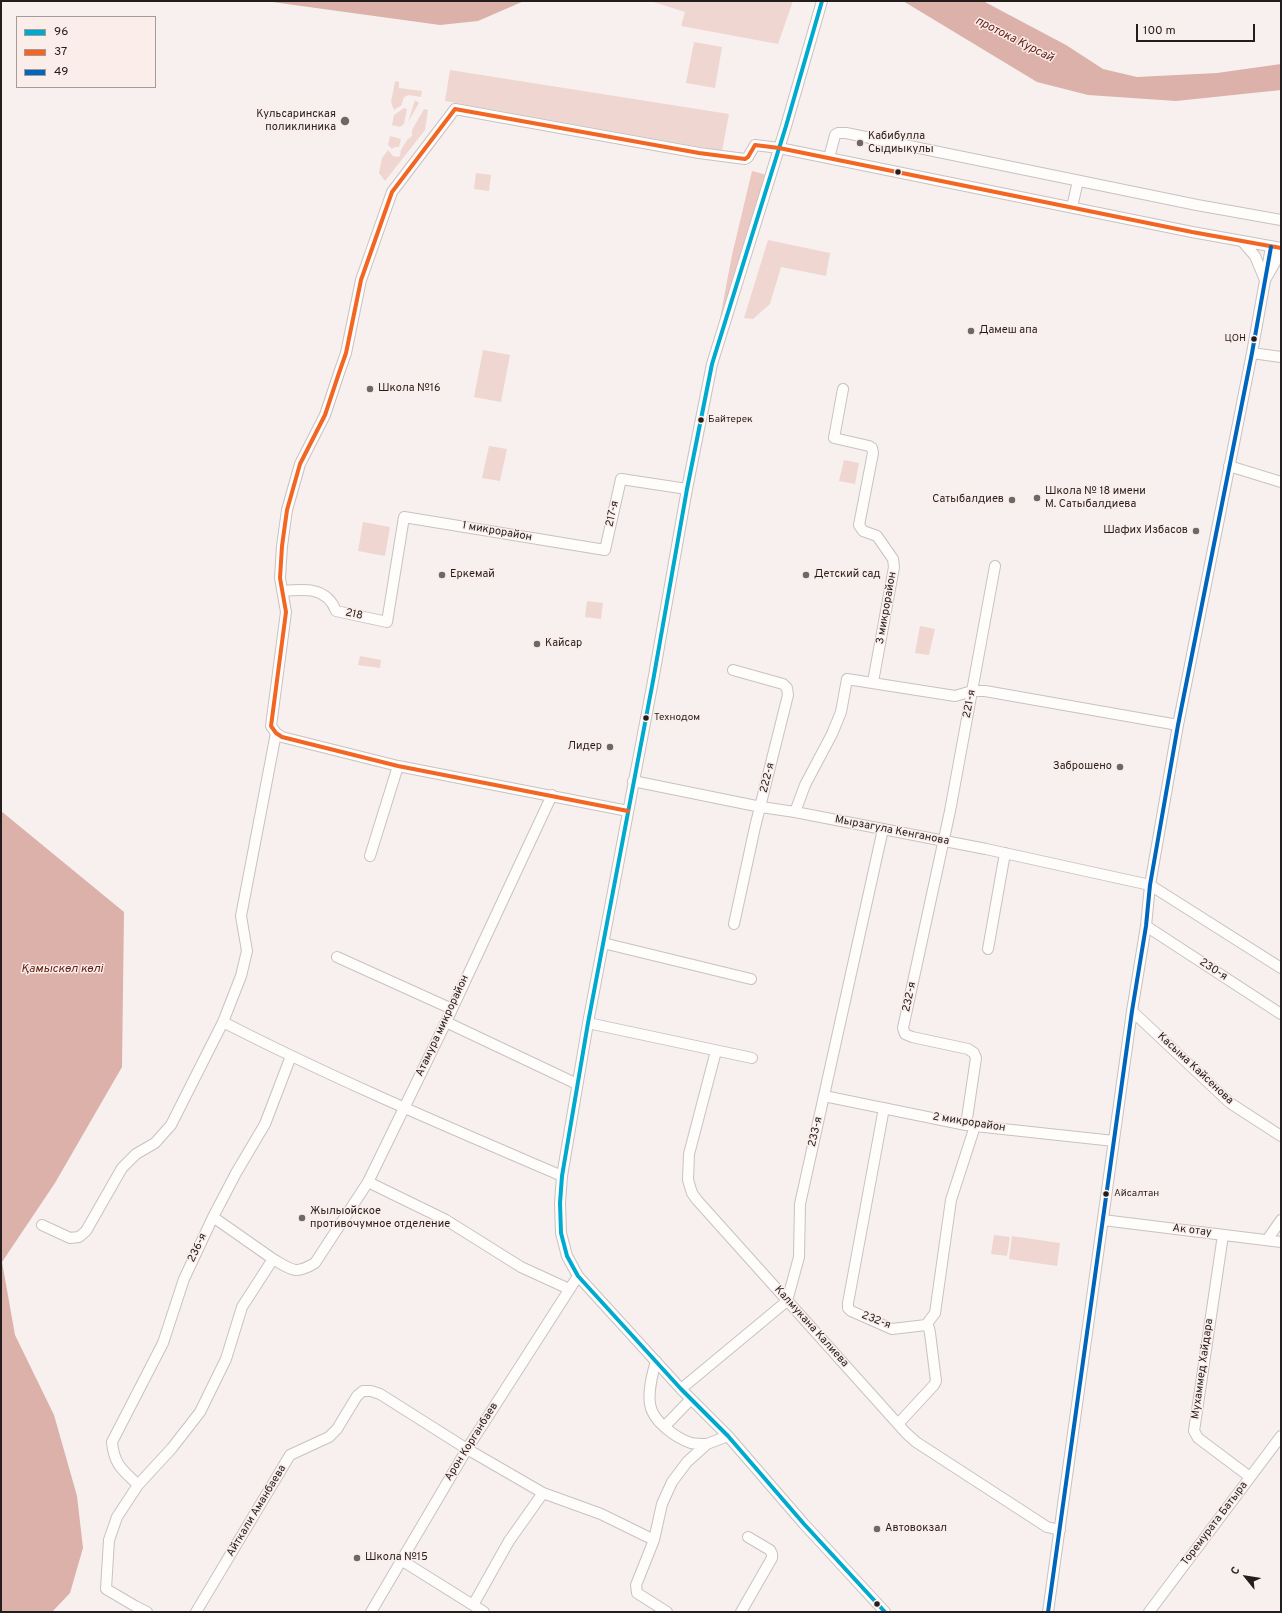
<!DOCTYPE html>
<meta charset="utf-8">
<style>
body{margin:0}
#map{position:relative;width:1282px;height:1613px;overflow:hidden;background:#f7f0ee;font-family:Overpass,sans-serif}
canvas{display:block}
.frame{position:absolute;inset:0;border:2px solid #231e1d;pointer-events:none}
.legend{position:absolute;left:16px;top:16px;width:140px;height:72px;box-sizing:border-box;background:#fbedea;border:1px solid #a59a98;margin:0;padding:5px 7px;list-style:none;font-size:12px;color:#231e1d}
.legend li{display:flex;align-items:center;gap:8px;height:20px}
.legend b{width:20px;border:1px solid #a59a98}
.north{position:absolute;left:1226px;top:1557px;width:40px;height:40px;-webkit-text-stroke:3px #fbedea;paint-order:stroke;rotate:300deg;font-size:11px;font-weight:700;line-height:16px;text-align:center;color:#231e1d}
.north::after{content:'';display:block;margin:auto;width:14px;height:18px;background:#231e1d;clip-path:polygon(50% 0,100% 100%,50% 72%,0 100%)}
.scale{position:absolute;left:1136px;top:24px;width:119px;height:18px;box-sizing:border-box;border:2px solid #231e1d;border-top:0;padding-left:5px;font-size:12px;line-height:14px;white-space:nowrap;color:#231e1d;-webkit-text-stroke:3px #fbedea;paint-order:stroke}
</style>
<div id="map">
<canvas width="1282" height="1613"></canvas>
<div class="frame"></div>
<ul class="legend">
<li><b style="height:5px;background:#00a9ce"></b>96</li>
<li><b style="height:5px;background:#f26522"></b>37</li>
<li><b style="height:5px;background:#0065bd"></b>49</li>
</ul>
<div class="north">С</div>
<div class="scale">100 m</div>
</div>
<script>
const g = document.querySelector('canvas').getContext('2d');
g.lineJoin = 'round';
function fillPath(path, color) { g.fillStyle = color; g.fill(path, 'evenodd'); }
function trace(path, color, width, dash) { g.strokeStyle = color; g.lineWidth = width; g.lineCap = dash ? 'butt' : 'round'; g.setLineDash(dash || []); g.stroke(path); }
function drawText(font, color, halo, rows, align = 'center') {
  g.font = font + ' Overpass,sans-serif'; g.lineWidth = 3; g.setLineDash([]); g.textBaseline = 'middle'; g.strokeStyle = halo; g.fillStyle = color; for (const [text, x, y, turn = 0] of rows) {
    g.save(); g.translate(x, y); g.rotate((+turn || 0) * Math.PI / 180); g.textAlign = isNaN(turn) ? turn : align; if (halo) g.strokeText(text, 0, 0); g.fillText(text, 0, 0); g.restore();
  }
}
fillPath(new Path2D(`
 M650 1H793L778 44 681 26 685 12Z
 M694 42 722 47 715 88 686 83Z
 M450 70 729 114 722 151 445 101Z
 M397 81 399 82V88L422 91 421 97C412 96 403 91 402 105L394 110 391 102 395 82Z
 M415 100 419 103 408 122Z
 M404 108 407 109 404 124 400 127 392 125 394 115Z
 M424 109 428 110 425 130 385 181 379 173 382 158 388 150 393 156 397 157 400 156 401 150 407 140 412 136V130Z
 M390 136 401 139 399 147H395L392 149 388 145Z
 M476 173 491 175 489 191 474 189Z
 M768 240 830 253 826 276 781 267 770 304 753 319 744 318Z
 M483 350 510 355 501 402 474 397Z
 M489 446 507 449 500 481 482 478Z
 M844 460 859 463 855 484 839 481Z
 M363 522 390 527 385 556 358 551Z
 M587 601 603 603 601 619 585 617Z
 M920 626 935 629 929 655 915 653Z
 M360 656 381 660 380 668 358 665Z
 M994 1235 1010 1237 1007 1256 991 1254Z
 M1012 1236 1060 1243 1057 1266 1009 1259Z`), '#f0d6d0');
fillPath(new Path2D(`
 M752 171 767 175 718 329 732 255Z`), '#ebc8c1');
fillPath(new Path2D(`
 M265 1H524L478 21 440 25Z
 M903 1H983L1066 45 1103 69 1137 77 1217 73 1281 64V90L1176 101 1088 95 1037 82Z
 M1 811 124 912 122 1067 55 1183 2 1262 15 1335 54 1415 77 1496 83 1548 70 1593 52 1612H1Z`), '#dbb1a9');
const minor = new Path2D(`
 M822 1 786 126 712 364 687 489 653 681 588 1023 562 1176 560 1203 561 1233 567 1256 578 1276 681 1389 728 1436 804 1524 885 1612
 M829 158 835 135 838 133H846L1197 205 1281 220
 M1072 207 1078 181
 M1243 242 1255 256 1265 280 1281 252
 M1252 353 1281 357
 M843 389 834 438 869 446 872 448 873 453 859 525 863 531 877 536 893 559 894 567 873 682
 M1229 466 1281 482
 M283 591C305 589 327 587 336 611L387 622 404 517 605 550 621 479 687 489
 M733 670 783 684 787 688 788 695 755 827 734 924
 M633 781 761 807 795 812 986 849 1150 885 1281 968
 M628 811 398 766 282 737 276 733 271 726 286 612 280 578 282 546 287 510 300 464 325 415 339 373 346 353 361 280 392 192 455 109 699 153 745 159 748 157 755 145 779 148 1192 232 1281 248
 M795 812 805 785 832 734 841 712 847 679 955 696 972 691H985L1178 725
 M370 856 398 766
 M1146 926 1281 1014
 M603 943 751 979
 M988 949 1005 853
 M337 957 452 1009
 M1132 1011 1230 1103 1281 1136
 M223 1022C334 1079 448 1127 562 1176
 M446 1022 577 1084
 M588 1023 752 1058
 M716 1051 689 1154 688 1180 692 1193 697 1200 906 1433 916 1442 1047 1527 1060 1530
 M824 1096 966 1125 1114 1141
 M884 1108 848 1303V1308L851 1311 892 1329 926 1325 935 1313 951 1200 975 1126
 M966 1125 976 1058 974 1053 968 1049 912 1037 905 1034 903 1028 950 811 995 566
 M368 1182 446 1220 521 1267 569 1289
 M213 1217 273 1259
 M1103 1220 1281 1242
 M42 1225 70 1238 79 1237 86 1231 122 1168 136 1154 155 1143 171 1125 223 1022 241 976 247 951 241 916 276 733
 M1223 1235 1194 1431 1198 1438 1250 1477
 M1267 1240 1281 1220
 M656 1361C652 1375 648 1390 650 1404 652 1421 676 1438 691 1443 697 1444 701 1444 707 1444
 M681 1389 787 1301 799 1257 800 1204 883 829
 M898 1424 934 1385 936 1381 930 1333 929 1328 926 1325
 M665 1426 691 1399
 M138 1485C123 1470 114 1465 112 1442L163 1343 184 1279 213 1217 236 1173 265 1124 291 1056
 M401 1560 484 1612
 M473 1605 509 1541 543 1493
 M147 1612 135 1606 106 1589 109 1540 117 1517 138 1485 172 1448 200 1412 226 1359 242 1307 273 1259C292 1270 295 1275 315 1263L368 1182 446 1022 552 795
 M196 1612 290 1455 329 1437 337 1429 357 1396 363 1391H371L380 1394 467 1449 543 1493 601 1514 654 1540
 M371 1612 467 1449 578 1276
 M667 1612 637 1593 636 1585 654 1540 662 1504 672 1482 687 1462 707 1444 728 1436
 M741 1612 772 1558V1554L770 1550 748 1537
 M1048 1612 1132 1011 1146 926 1150 885 1178 725 1252 353 1271 247
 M1149 1612 1281 1436`);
trace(minor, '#c8c2c1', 12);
trace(minor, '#fefdfc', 10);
trace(new Path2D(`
 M822 1 786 126 712 364 687 489 653 681 588 1023 562 1176 560 1203 561 1233 567 1256 578 1276 681 1389 728 1436 804 1524 885 1612`), '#00a9ce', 4);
trace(new Path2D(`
 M628 811 398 766 282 737 276 733 271 726 286 612 280 578 282 546 287 510 300 464 325 415 339 373 346 353 361 280 392 192 455 109 699 153 745 159 748 157 755 145 779 148 1192 232 1281 248`), '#f26522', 4);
trace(new Path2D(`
 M1048 1612 1132 1011 1146 926 1150 885 1178 725 1252 353 1271 247`), '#0065bd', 4);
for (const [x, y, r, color] of [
 [345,121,5,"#6d6866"],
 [860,143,4,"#6d6866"],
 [898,172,3.5,"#231e1d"],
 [971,331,4,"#6d6866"],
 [1254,339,3.5,"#231e1d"],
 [370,389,4,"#6d6866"],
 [701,420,3.5,"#231e1d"],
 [1037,498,4,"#6d6866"],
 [1012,500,4,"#6d6866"],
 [1196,531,4,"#6d6866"],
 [442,575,4,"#6d6866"],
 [806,575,4,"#6d6866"],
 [537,644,4,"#6d6866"],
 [646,718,3.5,"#231e1d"],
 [610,747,4,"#6d6866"],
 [1120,767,4,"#6d6866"],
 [1106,1194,3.5,"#231e1d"],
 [302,1218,4,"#6d6866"],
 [877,1529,4,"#6d6866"],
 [357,1558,4,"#6d6866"],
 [877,1604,3.5,"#231e1d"]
]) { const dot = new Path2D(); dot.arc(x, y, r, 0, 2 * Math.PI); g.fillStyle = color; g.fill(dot); trace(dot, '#fbedea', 1.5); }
drawText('10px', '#231e1d', '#fbedea', [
 ["ЦОН",1246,339,"right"],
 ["Байтерек",708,420],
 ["Технодом",654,718],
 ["Айсалтан",1114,1194]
], 'left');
drawText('11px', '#231e1d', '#fbedea', [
 ["Кульсаринская",336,115,"right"],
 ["поликлиника",336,128,"right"],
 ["Кабибулла",868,137],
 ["Сыдиыкулы",868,150],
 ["Дамеш апа",979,331],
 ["Школа №16",378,389],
 ["Школа № 18 имени",1045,492],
 ["М. Сатыбалдиева",1045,505],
 ["Сатыбалдиев",1004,500,"right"],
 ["Шафих Избасов",1188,531,"right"],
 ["Еркемай",450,575],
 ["Детский сад",814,575],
 ["Кайсар",545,644],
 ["Лидер",602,747,"right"],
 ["Заброшено",1112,767,"right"],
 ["Жылыойское",310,1212],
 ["противочумное отделение",310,1225],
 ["Автовокзал",885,1529],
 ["Школа №15",365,1558]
], 'left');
drawText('11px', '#231e1d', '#fbedea', [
 ["217-я",613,514,-77],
 ["1 микрорайон",497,532,10],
 ["3 микрорайон",887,608,-80],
 ["218",354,615,12],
 ["221-я",970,704,-79],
 ["222-я",768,778,-76],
 ["Мырзагула Кенганова",892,831,11],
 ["230-я",1213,970,33],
 ["232-я",910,997,-78],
 ["Атамура микрорайон",443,1026,-65],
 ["Касыма Кайсенова",1195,1069,43],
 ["2 микрорайон",969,1123,9],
 ["233-я",816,1132,-77],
 ["Ак отау",1192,1231,7],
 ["236-я",198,1248,-65],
 ["232-я",876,1321,21],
 ["Калмукана Калиева",811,1327,48],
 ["Мухаммед Хайдара",1203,1369,-82],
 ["Арон Корганбаев",472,1442,-58],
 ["Айткали Аманбаева",257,1511,-59],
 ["Торемурата Батыра",1215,1524,-53]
]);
drawText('italic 12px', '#662118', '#fbedea', [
 ["протока Курсай",1014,40,27],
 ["Қамыскөл көлі",62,970]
]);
</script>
